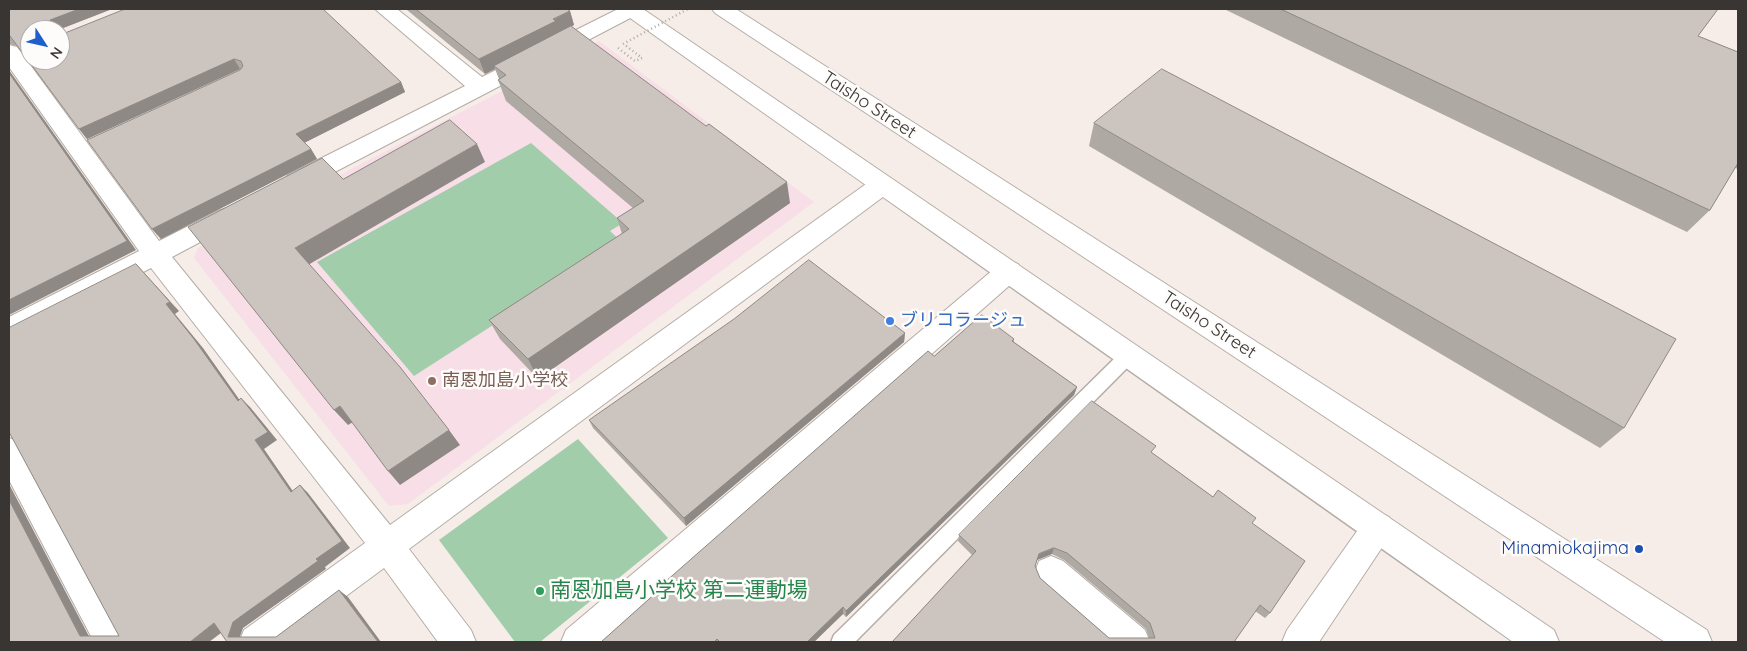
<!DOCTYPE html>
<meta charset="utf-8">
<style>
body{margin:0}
#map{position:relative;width:1747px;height:651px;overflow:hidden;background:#f6ede8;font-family:Quicksand,sans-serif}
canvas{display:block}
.frame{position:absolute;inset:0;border:10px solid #383533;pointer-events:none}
.north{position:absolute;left:20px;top:20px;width:50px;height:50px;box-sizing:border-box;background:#fefcfb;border:1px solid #afacab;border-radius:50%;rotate:125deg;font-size:14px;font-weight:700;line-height:20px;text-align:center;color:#383533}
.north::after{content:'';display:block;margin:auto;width:18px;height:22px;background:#205fcb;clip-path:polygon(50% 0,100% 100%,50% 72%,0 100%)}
</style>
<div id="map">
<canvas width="1747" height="651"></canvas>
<div class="frame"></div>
<div class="north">N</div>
</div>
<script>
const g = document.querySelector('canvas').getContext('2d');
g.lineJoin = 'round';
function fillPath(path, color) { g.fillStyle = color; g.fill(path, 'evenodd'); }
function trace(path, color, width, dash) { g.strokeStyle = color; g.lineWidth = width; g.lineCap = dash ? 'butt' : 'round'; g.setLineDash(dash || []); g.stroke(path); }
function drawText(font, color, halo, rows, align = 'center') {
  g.font = font + ' Quicksand,"Noto Sans JP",sans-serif'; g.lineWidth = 5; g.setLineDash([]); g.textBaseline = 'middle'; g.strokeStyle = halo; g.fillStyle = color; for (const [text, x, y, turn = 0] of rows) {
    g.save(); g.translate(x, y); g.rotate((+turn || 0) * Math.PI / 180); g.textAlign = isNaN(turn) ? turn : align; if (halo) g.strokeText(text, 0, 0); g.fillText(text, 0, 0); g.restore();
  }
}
fillPath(new Path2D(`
 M599 41 814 202 408 504 389 506 194 258 198 248Z`), '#f7dee7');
fillPath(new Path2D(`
 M531 143 623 223 610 231 622 242 414 376 317 262Z
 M578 439 668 538 540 642H515L439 540Z`), '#a2cdab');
const lane = new Path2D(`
 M1130 347 1136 349 1138 354 1136 359 855 642H831L834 635 1124 349Z`);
const street = new Path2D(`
 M375 9H397L482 77 618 9 641 10 638 14 306 187 297 190 288 187 285 181 288 175 465 86Z
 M9 45 17 47 159 241 218 211 227 208 236 211 240 217 236 223 172 257 390 525 873 179 882 176 891 179 894 185 891 191 409 549 471 630 476 642H438L384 568 284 642H239L244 630 365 543 151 268 9 341V317L139 251 9 67Z
 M1009 261 1018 264 1022 271 1018 278 604 642H561L566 630 1000 264Z
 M9 438 20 442 129 642H94L9 480Z
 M1378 512 1389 517 1394 527 1389 537 1319 642H1282L1287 630 1367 517Z
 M1051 556 1063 561 1145 630 1150 642H1107L1039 583 1035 572 1039 561Z`);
const secondary = new Path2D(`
 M620 9H643L1554 630 1559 642H1513C1218 431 919 224 623 13Z
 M712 9H736L1707 630 1712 642H1665L715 13Z`);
trace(lane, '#b4aca6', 3);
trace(street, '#b4aca6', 2);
trace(secondary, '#b4aca6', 2);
trace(new Path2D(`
 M618 48 635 61 642 58 625 45`), '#b0a9a6', 2.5, [1, 3]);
fillPath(lane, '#fff');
fillPath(street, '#fff');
fillPath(secondary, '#fff');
trace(new Path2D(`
 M623 44 688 9`), '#b0a9a6', 2.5, [1, 3]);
fillPath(new Path2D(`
 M9 9H112L58 30H30V60L60 35 401 82 405 92 304 143 311 149 317 159 161 239 152 229 241 69 87 139 17 46 9 44Z
 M406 9H567L570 11 574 25 571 26 790 203 538 379 500 339 489 320 622 234 617 218 633 208 506 101 498 80 499 79 495 69 485 74 407 10Z
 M1224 9H1718L1698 36 1738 52V169L1735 168 1710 210 1687 232Z
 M1094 123 1624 428 1600 448 1089 146Z
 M905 333 904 342 686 526 593 428 589 420Z
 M1014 339V342L1077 387 1074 395 846 617 843 614 814 642H601L658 591 657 589 934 356Z
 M1152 453 1213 497 1252 523 1270 613 1265 618 1255 611 1234 642H892L972 555 958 541 959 535ZM1052 554 1064 560 1146 629 1149 638H1109L1040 578 1035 566 1037 560Z`), '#afa9a3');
fillPath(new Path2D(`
 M79 9H112L58 30H50V20Z
 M570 11 574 25 494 66 495 69 485 74 479 59Z
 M234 59 240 69 87 139 79 129Z
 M9 70 136 250 9 315Z
 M401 82 405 92 302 144 296 134Z
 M477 144 485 162 308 265 295 248Z
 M311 149 317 159 161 239 152 229Z
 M787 182 790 203 538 379 528 359Z
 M136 264 179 311 175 314 203 348 246 409 238 401Z
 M905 333 904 342 686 526 684 518Z
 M1077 387 1074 395 846 617V611Z
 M241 398 250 407 277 440 264 449 299 500 291 492 255 440Z
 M340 406 353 422 348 425 334 410Z
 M449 430 460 445 400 485 388 471Z
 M9 484 92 642 80 636 9 500Z
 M300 485 308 493 350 548 325 567 326 569 243 628 238 642 228 637 233 622 316 559Z
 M1054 548 1052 554 1037 560 1039 554Z
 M339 590 348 597 381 642H378Z
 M843 607V614L814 642H807Z
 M214 623 225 630 209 642H190Z`), '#8f8985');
const building = new Path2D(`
 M9 9H79L50 20V30H30V60H60V35L125 9H323L401 82 296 134 311 149 152 229 87 140 240 70 243 66 241 61 234 59 79 129 10 36H9Z
 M416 9H567L570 11 553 19 556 21 479 59Z
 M1281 9H1718L1698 36 1738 52V163L1710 210Z
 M571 26 706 126 709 124 787 182 528 359 489 320 629 229 617 218 644 201 498 80 506 75 494 66Z
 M1162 69 1676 339 1624 428 1094 123Z
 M9 73 127 241 9 300Z
 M450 120 477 144 295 248 400 367 449 430 388 471 340 406 334 410 188 227 322 158 343 179Z
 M809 260 905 333 684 518 589 420 734 319Z
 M136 264 170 302 166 304 194 339 238 401 241 398 268 432 255 440 291 492 300 485 342 541 316 559 318 561 233 622 228 637H276L339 590 378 642H227L214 623 190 642H9V500L80 636H119L9 432V328Z
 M982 315 1014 339 1012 341 1077 387 846 611 843 607 807 642H720L717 639 714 642H601L658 591 657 589 928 351 934 356Z
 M1092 401 1156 446 1151 452 1213 497 1218 490 1256 518 1252 523 1305 561 1270 613 1260 605 1234 642H892L976 551 959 535ZM1054 548 1067 553 1150 623 1155 638H1109L1040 578 1035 566 1039 554Z`);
fillPath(building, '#ccc4be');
trace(building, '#8f8985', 1);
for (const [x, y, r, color] of [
 [890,321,5,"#3f7fe0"],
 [432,381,5,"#8d6e63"],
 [1639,549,5,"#1a4fb4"],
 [540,591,5,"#2e9e5b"]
]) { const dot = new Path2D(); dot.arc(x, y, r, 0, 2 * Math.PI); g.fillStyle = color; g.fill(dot); trace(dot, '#fefcfb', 2); }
drawText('18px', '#383533', '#fefcfb', [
 ["Taisho Street",869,105,33],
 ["Taisho Street",1209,325,33]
]);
drawText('18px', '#366cbe', '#fefcfb', [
 ["ブリコラージュ",900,321]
], 'left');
drawText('18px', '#785e54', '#fefcfb', [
 ["南恩加島小学校",442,381]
], 'left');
drawText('18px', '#164399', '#fefcfb', [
 ["Minamiokajima",1629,549]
], 'right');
drawText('21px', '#27864d', '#fefcfb', [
 ["南恩加島小学校 第二運動場",550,591]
], 'left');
</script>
